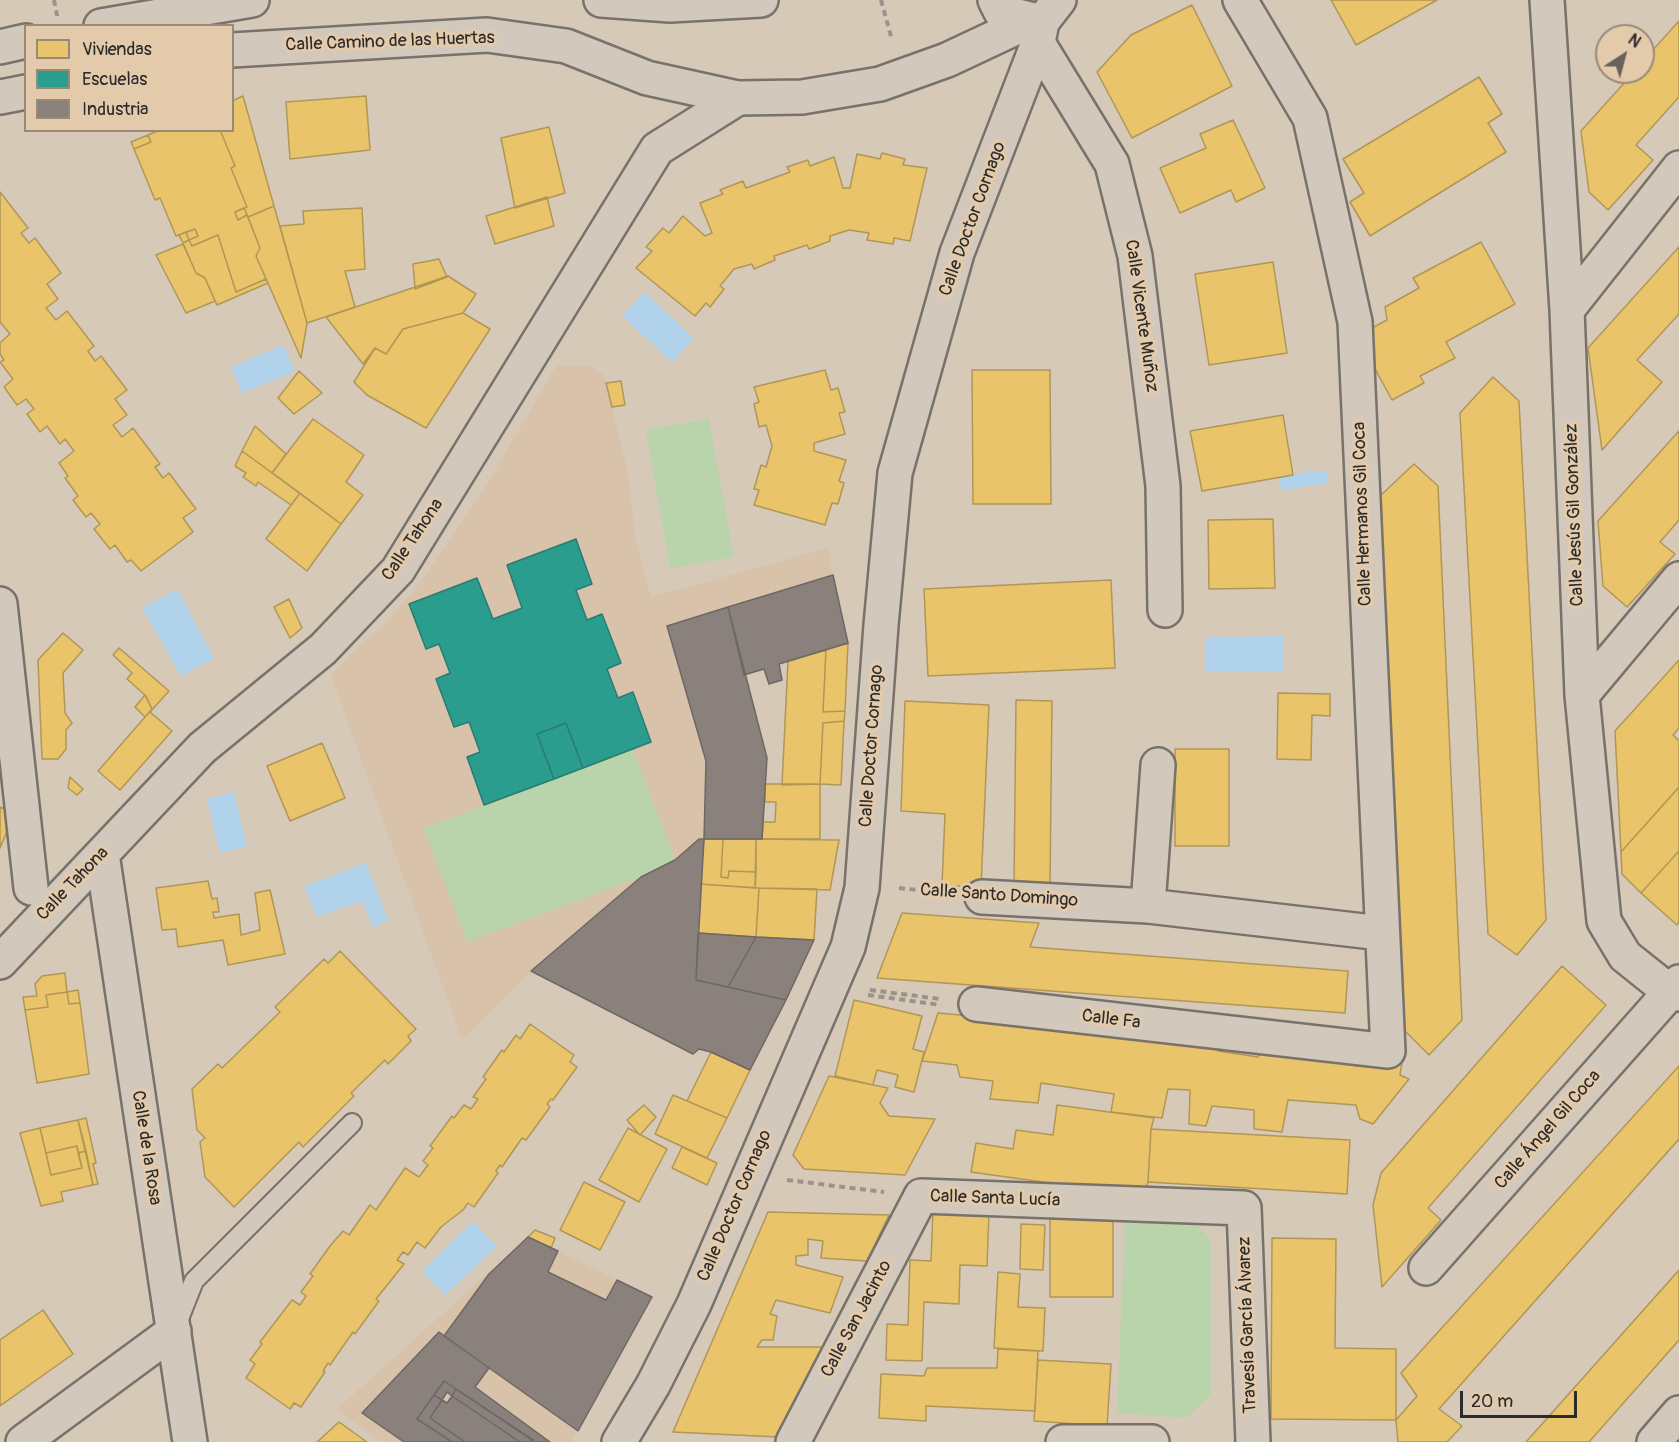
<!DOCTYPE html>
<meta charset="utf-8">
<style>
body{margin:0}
#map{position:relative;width:1679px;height:1442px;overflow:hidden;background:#d6c9b8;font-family:Pangolin,sans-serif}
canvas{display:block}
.legend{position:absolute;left:24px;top:24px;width:210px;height:108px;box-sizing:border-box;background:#e3caab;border:2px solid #998a78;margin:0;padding:8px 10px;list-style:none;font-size:18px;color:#2b2b2b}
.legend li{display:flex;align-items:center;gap:12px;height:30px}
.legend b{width:30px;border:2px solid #998a78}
.north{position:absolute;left:1595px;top:24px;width:60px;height:60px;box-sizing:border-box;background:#e3caab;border:2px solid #998a78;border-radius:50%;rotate:36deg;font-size:16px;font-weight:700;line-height:24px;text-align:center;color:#2b2b2b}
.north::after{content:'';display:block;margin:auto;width:21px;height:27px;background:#67625c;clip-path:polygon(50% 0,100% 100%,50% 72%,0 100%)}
.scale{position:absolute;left:1460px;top:1391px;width:117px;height:27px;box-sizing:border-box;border:3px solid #2b2b2b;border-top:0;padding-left:8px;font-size:18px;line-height:21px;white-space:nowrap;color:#2b2b2b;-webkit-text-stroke:4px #e3caab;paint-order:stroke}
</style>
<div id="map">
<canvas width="1679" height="1442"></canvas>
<ul class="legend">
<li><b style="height:16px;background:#e9c46a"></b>Viviendas</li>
<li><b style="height:16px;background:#2a9d8f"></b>Escuelas</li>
<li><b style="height:16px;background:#8a817c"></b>Industria</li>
</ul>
<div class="north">N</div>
<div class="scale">20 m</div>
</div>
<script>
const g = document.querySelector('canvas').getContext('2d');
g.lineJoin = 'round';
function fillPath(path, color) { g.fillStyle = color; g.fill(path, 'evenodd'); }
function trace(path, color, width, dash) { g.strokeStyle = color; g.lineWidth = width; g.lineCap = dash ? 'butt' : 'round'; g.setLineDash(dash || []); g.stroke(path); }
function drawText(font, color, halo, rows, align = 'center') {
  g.font = font + ' Pangolin,sans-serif'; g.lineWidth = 6; g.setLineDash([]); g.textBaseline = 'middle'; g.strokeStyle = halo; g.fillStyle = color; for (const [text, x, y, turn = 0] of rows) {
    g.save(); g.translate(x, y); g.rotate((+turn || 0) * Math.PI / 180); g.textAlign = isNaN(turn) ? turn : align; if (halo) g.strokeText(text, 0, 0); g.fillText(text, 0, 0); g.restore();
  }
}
fillPath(new Path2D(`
 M557 365 591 366 604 375 627 468 637 546 651 597 828 548 833 575 728 607 767 758 762 839H699L675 860 641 877 531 971 462 1040 331 676 364 641 380 629 421 582 484 489Z
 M528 1237 652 1297 571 1442H383L336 1410Z`), '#d8c3aa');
fillPath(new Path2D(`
 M709 419 734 557 670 568 646 430Z
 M633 749 675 860 641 877 467 942 424 828Z
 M1190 1218 1211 1240V1395L1186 1418 1117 1413 1125 1223Z`), '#b9d3ab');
fillPath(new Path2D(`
 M644 292 694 338 672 362 622 316Z
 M283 345 293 366V372L245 392 241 391 231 367Z
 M1326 470 1328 483 1281 490 1279 476Z
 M177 589 214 658 181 676 142 608Z
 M1284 636V672L1206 671V637Z
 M234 792 247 846 220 853 207 799Z
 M366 863 388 921 373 927 362 901 317 917 304 886Z
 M473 1221 497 1246 445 1295 422 1271Z`), '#b0d2ea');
const homes = new Path2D(`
 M1331 0H1437L1356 45Z
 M1192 5 1232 86 1132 138 1097 72 1131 35Z
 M1679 21V97L1636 145 1653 160 1608 210 1589 192 1581 131 1634 72H1643V61Z
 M1479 77 1502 114 1488 123 1506 152 1370 236 1350 202 1364 193 1343 159Z
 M243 96 274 206 248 217 244 208 247 207 231 168 235 166 220 130H232V101Z
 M366 96 370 150 290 159 286 102Z
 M1233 120 1265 188 1236 202 1231 190 1180 213 1160 168 1206 148 1200 134Z
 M549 127 565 193 515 208 501 138Z
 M160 130H220L235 166 231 168 247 207 235 212 238 220 247 215 260 248 256 256 266 279 236 292 218 235 192 246 189 240 198 236 195 229 176 236 160 198 155 200 134 149 151 142 148 135Z
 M148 135 151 142 134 149 131 142Z
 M882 153 905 159 903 165 927 168 910 241 894 238 893 244 867 240 869 233 849 230 830 236V241L809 249 807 245 774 256 775 260 754 269 752 264 734 269 720 286 724 289 710 307 706 303 695 316 636 268 652 251 646 247 663 228 669 233 683 216 705 236 712 233 700 203 723 194 720 190 743 181 746 188 790 172 787 167 808 160 810 166 834 157 843 188H850L857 154 880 159Z
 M0 192 28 228 21 233 29 243 35 238 61 273 47 284 58 299 46 308 56 320 67 311 94 346 88 351 95 361 101 356 127 390 115 399 127 415 113 425 122 437 133 428 160 464 155 467 163 478 169 473 196 509 183 518 193 532 141 571 131 560 127 562 115 545 110 549 94 529 100 524 91 513 86 517 73 500 78 496 65 478 68 476 59 463 74 451 65 439 60 444 47 426 40 432 27 414 34 409 26 399 17 405 4 387 13 379 0 362 4 360 0 354V343L10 334 0 322Z
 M547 197 554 226 495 244 486 216Z
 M274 206 307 323 301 358 256 256 260 248 248 217Z
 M244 208 247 215 238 220 235 212Z
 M362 208 365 269 345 271 355 307 307 323 280 226 304 224 303 211Z
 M195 229 198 236 189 240 186 232Z
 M186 232 189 240 183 243 179 235Z
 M218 235 236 292 266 279 268 283 217 305 205 278 196 273 183 243 189 240 192 246Z
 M1481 242 1515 304 1446 342 1455 358 1420 376 1424 383 1392 400 1357 336 1387 320 1385 307 1419 288 1413 278Z
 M183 244 196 273 205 278 215 301 186 313 156 255Z
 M1679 247V314L1637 360 1662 382 1602 450 1588 348Z
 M439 259 447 277 415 289 413 264Z
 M1273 262 1287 353 1209 365 1195 274Z
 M448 276 476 294 463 313 403 329 386 354 375 348 363 364 326 317Z
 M463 313 490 329 426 428 367 395 354 382 375 348 386 354 403 329Z
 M825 370 831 390 838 388 845 412 839 413 845 434 814 443V451L846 460 839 481 844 483 838 504 832 503 825 525 754 505 759 490 754 489 761 465 766 467 772 446 766 425 759 427 754 404 759 402 754 387Z
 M972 370H1050L1051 504H973Z
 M299 371 322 393 294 414 278 398Z
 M1493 377 1519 401 1546 920 1517 955 1488 934 1460 413Z
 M621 381 625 405 612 407 606 383Z
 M1283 415 1293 475 1202 491 1190 431Z
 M313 419 364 455 346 482 363 495 341 524 272 473Z
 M255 426 286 454 272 473 242 451Z
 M1679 431V520L1660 542 1675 554 1627 607 1603 586 1598 521Z
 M242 451 300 493 291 505 258 482 256 486 243 477 246 473 235 466Z
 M1414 464 1438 486 1462 1020 1429 1055 1401 1027 1379 497Z
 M300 493 341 524 307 571 266 539Z
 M1273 519 1275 588 1209 589 1208 520Z
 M1111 580 1115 668 928 676 924 589Z
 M289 599 302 628 290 638 274 607Z
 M63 633 83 650 63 673 65 713 72 723 66 730V749L58 759H42L38 660Z
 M848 643 845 711 823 712 826 650Z
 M119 648 169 691 150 712 172 731 120 790 98 771 152 709 146 696 127 679 132 673 113 655Z
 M826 650 823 712 845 711 844 721 823 723 820 784 782 785 788 661Z
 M1679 660V728L1673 735 1679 741V787L1621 852 1615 731Z
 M1278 693 1330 694V716L1312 715 1311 760 1277 759Z
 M145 695 152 709 145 717 135 707Z
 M1016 700 1052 701 1050 885H1014Z
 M905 701 989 705 981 887 942 885 945 814 901 811Z
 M844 721 841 785 820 784 823 723Z
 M322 743 345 798 290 821 267 766Z
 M1175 749H1229V846H1175Z
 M70 777 83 789 77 795 68 788Z
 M765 784H820V839H762L763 822H775L776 802H765Z
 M1679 787V851L1641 893 1622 874 1621 852Z
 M0 807 15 813 0 848Z
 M704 839H723L721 877 728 878 729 871 756 872 755 888 700 884Z
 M723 839H756V872L729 871 728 878 721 877Z
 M756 839 839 840 830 890 755 888Z
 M1679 851V922L1677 925 1641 893Z
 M208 881 212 899 217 898 219 912H213L214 918 239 914 241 935 260 930 255 893 270 890 285 954 228 965 223 940 178 947 176 929 162 930 156 888Z
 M700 884 759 888 756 937 698 933Z
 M759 888 817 889 814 940 756 937Z
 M902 913 1039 923 1030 947 1348 971 1345 1013 877 978Z
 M340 951 416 1029 408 1036 411 1041 388 1064 385 1060 351 1093 354 1096 303 1147 299 1142 234 1207 205 1177 200 1142 205 1138 197 1130 192 1089 218 1064 222 1068 280 1012 275 1007 324 959 328 963Z
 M1562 966 1606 1005 1428 1208 1441 1220 1382 1287 1373 1205 1381 1173Z
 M65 973 67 992 46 995 48 1007 25 1010 23 997 37 996 35 984 42 976Z
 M78 990 80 1003 69 1004 67 992Z
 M67 992 69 1004 80 1003 89 1074 37 1083 25 1010 48 1007 46 995Z
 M854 1000 922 1016 913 1049 924 1052 914 1092 895 1087 898 1075 877 1070 873 1085 835 1076Z
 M938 1013 1221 1038 1218 1051 1258 1057 1261 1046 1360 1056 1402 1062 1400 1075 1409 1079 1373 1124 1360 1119 1356 1105 1288 1100 1282 1132 1254 1129V1110L1212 1106 1206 1126 1189 1124 1190 1090 1168 1089 1162 1118 1111 1112 1114 1094 1041 1083 1038 1103 990 1099 993 1081 960 1077 957 1065 922 1061Z
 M530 1024 574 1055 570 1062 577 1067 553 1100 551 1099 547 1104 550 1107 526 1140 522 1138 502 1167 500 1165 496 1171 498 1173 474 1207 468 1203 463 1210 441 1227 425 1248 417 1242 408 1255 403 1252 397 1260 404 1264 376 1299 379 1301 355 1334 353 1332 330 1365 328 1363 323 1371 325 1372 301 1407 294 1403 290 1409 246 1378 255 1364 250 1360 262 1344 260 1342 292 1300 300 1305 306 1296 301 1292 313 1276 310 1274 330 1246 343 1231 349 1235 370 1205 376 1210 405 1168 419 1177 428 1165 423 1161 433 1148 430 1146 452 1116 454 1118 464 1105 471 1109 478 1099 473 1097 486 1079 483 1077 502 1050 504 1052 516 1035 520 1039Z
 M711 1052 750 1070 727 1118 687 1101Z
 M1679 1066V1139L1439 1409 1462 1426 1447 1442H1398L1396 1420 1417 1396 1401 1373Z
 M829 1076 888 1088 880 1103 889 1116 935 1119 905 1175 804 1169 793 1155Z
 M673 1095 727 1118 707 1158 655 1134Z
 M644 1105 656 1117 640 1135 627 1120Z
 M1057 1105 1154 1118 1151 1129 1148 1182 1143 1196 971 1172 976 1143 1013 1149 1016 1130 1053 1135Z
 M86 1118 96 1163 93 1164 98 1184 93 1185 78 1120Z
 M78 1120 86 1151 78 1153 77 1146 46 1153 40 1128Z
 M40 1128 51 1175 82 1168 78 1153 86 1151 93 1185 61 1192 63 1201 41 1206 20 1133Z
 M628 1128 667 1149 639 1202 599 1180Z
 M1151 1129 1350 1140 1347 1194 1148 1182Z
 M77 1146 82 1168 51 1175 46 1153Z
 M682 1147 717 1163 707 1185 672 1168Z
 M584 1182 625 1202 600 1250 560 1230Z
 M933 1210 989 1213 987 1266 960 1265 959 1304 924 1302 922 1361 886 1360 887 1324 908 1325 910 1260 931 1261Z
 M768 1212 889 1215 867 1261 821 1258 823 1241 808 1239V1255L796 1256V1265L843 1277 830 1313 776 1300 770 1314 777 1316 773 1340H762L757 1347H827L778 1437 673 1432Z
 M1050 1217 1113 1218V1297H1050Z
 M1021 1224 1045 1225 1043 1270 1020 1269Z
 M535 1230 555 1238 551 1248 528 1237Z
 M1272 1238 1336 1239 1335 1348 1396 1349V1420L1271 1419Z
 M1679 1270V1340L1589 1442H1526Z
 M998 1272 1020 1274 1018 1307 1045 1308 1043 1351 994 1348Z
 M43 1310 73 1354 0 1406V1340Z
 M998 1349 1038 1351 1035 1411 926 1406V1421L879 1418 881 1374 924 1376 927 1368H997Z
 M1038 1360 1111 1364 1107 1426 1034 1421Z
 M339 1422 367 1442H317Z`);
fillPath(homes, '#e9c46a');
trace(homes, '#b09657', 1.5);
const schools = new Path2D(`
 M576 539 592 584 576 590 587 620 602 614 621 663 607 669 618 698 633 692 651 742 583 768 566 723 537 734 554 779 484 805 467 757 480 752 469 722 454 727 436 679 450 673 439 644 426 649 409 604 477 578 493 619 522 608 507 565Z
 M566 723 583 768 554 779 537 734Z`);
fillPath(schools, '#2a9d8f');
trace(schools, '#2a7b71', 1.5);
const industry = new Path2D(`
 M833 575 848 643 779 664 782 680 769 684 764 669 744 675 728 607Z
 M728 607 767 758 762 839H704L706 761 667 626Z
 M699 839H704L696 980 786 1000 750 1070 711 1052 699 1049 693 1054 531 971 641 877 675 860Z
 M698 933 756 937 728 987 696 980Z
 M756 937 814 940 786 1000 728 987Z
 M528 1237 558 1251 548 1272 606 1300 617 1280 652 1297 578 1431 444 1336 489 1274Z
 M439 1332 489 1368 475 1387 550 1442H535L444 1381 417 1419 452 1442H404L362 1413Z
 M444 1381 456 1389 452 1396 447 1392 442 1400 434 1395Z
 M456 1389 533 1440 531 1442H520L452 1396Z
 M434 1395 442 1400 430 1418 465 1442H452L417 1419Z
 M452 1396 520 1442H465L430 1418 442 1400 447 1403Z`);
fillPath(industry, '#8a817c');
trace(industry, '#6e6764', 1.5);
const lane = new Path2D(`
 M177 1324 194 1281 352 1123`);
const street = new Path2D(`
 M1547 0 1567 310 1582 695 1604 921 1625 956 1670 992 1679 994
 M1038 43 1112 164 1135 256 1163 486 1165 610
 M1567 310 1679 168
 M0 604 31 888
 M1582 695 1679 579
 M102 854 190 1442
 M982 897 1148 906 1381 933
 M1148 906 1158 765
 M0 962 202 748 323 649 398 570 657 149 738 98
 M976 1004 1388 1051 1355 322 1310 118 1240 0
 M1426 1268 1679 982
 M23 1442 174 1331
 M619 1442 653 1385 694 1304 848 947 862 888 881 625 895 473 957 253 1038 43 1042 22
 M793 1442 921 1196 1244 1208 1253 1442
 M1063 1442H1152
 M1654 1442 1679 1413`);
const secondary = new Path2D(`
 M601 0 670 5 761 0
 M995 0 1001 12 1042 22 1059 0
 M101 26 252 0
 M0 47 26 41
 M232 50 487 35 566 46 647 78 738 98 802 97 880 84 947 60 1030 21
 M0 97 26 92`);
trace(lane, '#78726a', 22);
trace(street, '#78726a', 38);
trace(secondary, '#78726a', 38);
trace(new Path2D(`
 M54 0 58 20
 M881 0 892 40
 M899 888 945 893
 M870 990 940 999
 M868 995 941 1005
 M787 1180 884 1192`), '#99938b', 4, [6, 4.5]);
trace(lane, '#d2c8bc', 18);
trace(street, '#d2c8bc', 33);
trace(secondary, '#d2c8bc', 33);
drawText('18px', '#2b2b2b', '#e3caab', [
 ["Calle Camino de las Huertas",390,42,-2],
 ["Calle Doctor Cornago",973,219,-70],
 ["Calle Vicente Muñoz",1141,316,82],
 ["Calle Hermanos Gil Coca",1363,514,-92],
 ["Calle Jesús Gil González",1575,515,-92],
 ["Calle Tahona",413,540,-56],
 ["Calle Doctor Cornago",872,746,-86],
 ["Calle Tahona",73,884,-46],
 ["Calle Santo Domingo",999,896,4],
 ["Calle Fa",1111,1020,7],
 ["Calle Ángel Gil Coca",1548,1130,-49],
 ["Calle de la Rosa",146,1148,81],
 ["Calle Santa Lucía",995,1199,2],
 ["Calle Doctor Cornago",735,1206,-67],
 ["Calle San Jacinto",857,1319,-62],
 ["Travesía García Álvarez",1248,1325,-92]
]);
</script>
